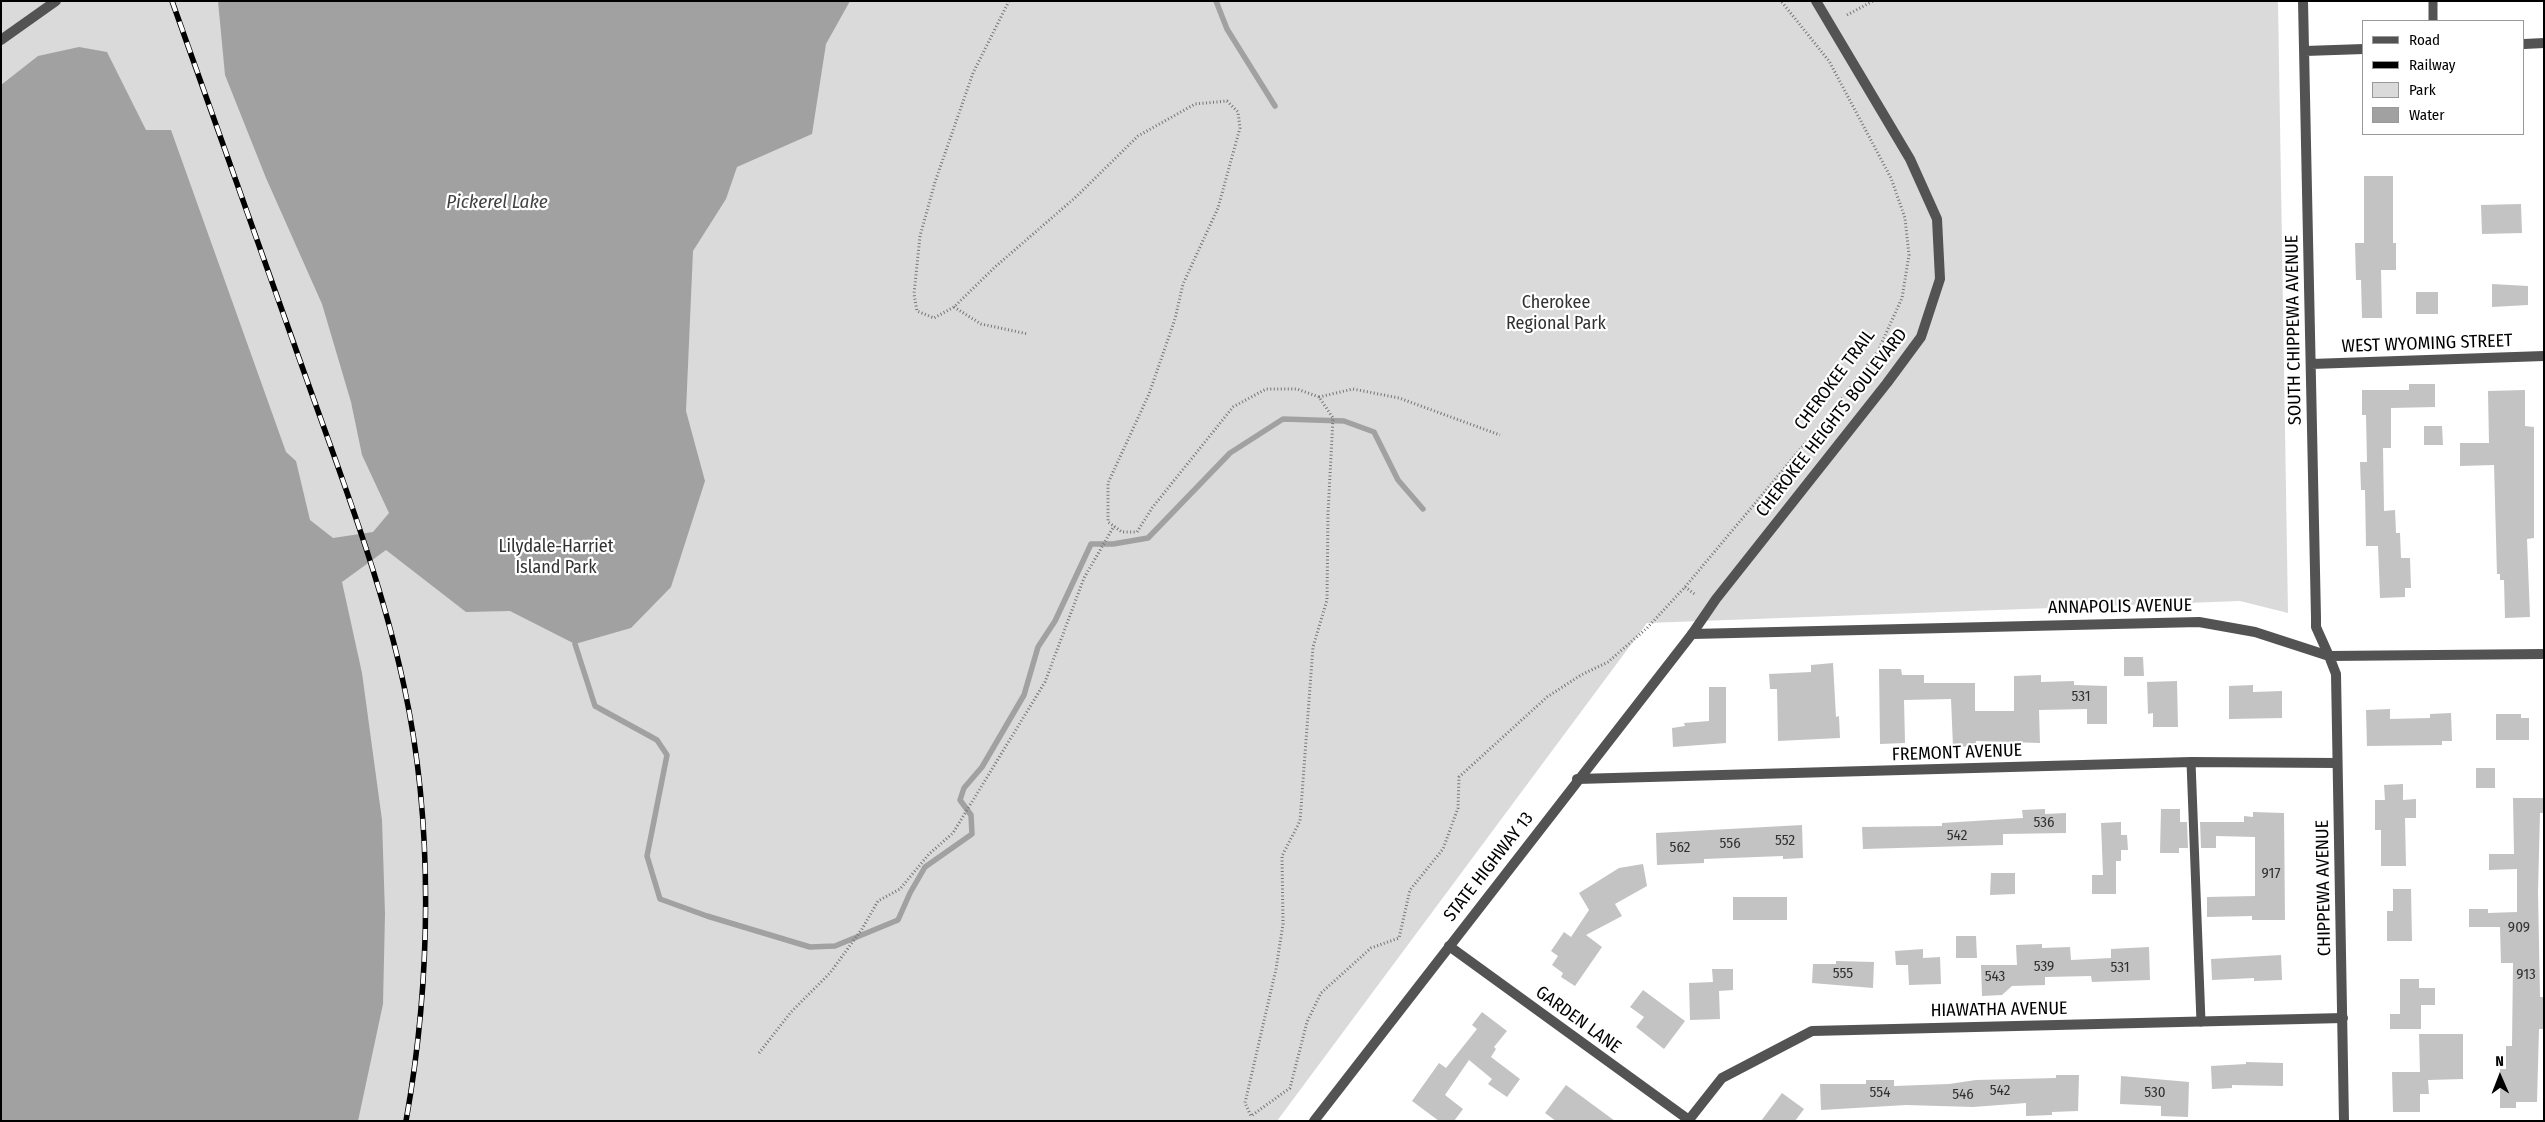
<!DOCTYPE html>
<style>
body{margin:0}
#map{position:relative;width:2545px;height:1122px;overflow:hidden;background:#fff;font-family:"Fira Sans Condensed",sans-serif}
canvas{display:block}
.frame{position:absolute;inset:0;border:2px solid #000;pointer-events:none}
.legend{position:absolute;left:2362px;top:20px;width:162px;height:115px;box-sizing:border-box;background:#fff;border:1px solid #999;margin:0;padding:6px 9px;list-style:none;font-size:15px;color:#000}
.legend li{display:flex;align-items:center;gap:10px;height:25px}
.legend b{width:25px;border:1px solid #999}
.north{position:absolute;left:2475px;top:1052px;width:50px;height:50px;-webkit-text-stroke:4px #fff;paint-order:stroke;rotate:359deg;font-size:14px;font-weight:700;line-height:20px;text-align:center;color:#000}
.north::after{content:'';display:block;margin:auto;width:18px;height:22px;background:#000;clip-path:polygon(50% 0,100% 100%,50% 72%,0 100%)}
</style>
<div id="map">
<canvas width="2545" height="1122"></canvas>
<div class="frame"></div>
<ul class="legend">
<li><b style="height:6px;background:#535353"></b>Road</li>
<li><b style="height:6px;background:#000"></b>Railway</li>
<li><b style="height:14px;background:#dadada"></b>Park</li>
<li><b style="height:14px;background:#a1a1a1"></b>Water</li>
</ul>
<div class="north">N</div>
</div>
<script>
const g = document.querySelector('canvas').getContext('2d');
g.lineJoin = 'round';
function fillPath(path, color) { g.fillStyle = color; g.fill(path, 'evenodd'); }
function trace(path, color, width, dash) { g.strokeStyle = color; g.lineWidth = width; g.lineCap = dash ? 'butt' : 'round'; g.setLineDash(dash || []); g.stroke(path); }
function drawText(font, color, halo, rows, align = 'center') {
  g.font = font + ' "Fira Sans Condensed",sans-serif'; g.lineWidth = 4.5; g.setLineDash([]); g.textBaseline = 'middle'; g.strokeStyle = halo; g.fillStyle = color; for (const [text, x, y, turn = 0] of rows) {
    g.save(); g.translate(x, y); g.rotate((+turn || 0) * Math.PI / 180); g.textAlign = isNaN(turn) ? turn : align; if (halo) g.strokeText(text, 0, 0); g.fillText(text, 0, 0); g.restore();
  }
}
fillPath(new Path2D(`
 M1 1H2278L2288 613 2240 601 1647 623 1277 1121H1Z`), '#dadada');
fillPath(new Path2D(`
 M218 1H850L826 44 812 134 737 167 726 199 693 251 686 411 705 481 671 587 631 628 575 644 510 611 466 612 386 550 342 582 362 673 382 820 385 914 383 1004 358 1121H1V85L38 56 79 47 107 52 146 130H171L286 452 296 461 310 520 333 538 373 532 389 513 362 455 351 402 322 304 266 178 225 75Z`), '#a1a1a1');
trace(new Path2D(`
 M1216 1 1227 29 1275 106
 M575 644 595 706 657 740 667 755 647 856 660 899 707 916 810 947 835 946 898 920 910 893 925 867 972 834 971 815 960 800 964 788 982 767 1024 695 1038 647 1055 621 1091 544H1113L1148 538 1230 453 1283 419 1344 421 1374 432 1398 480 1423 509`), '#a1a1a1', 5.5);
fillPath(new Path2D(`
 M2364 176H2393V243H2396V270H2381L2382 318H2362L2361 280H2356L2355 243H2364Z
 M2521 204 2522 233 2482 234 2481 205Z
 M2492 284 2528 286V305L2492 307Z
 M2416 292H2438V314H2416Z
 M2409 384H2435V407L2391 408V448H2383L2384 511 2395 510 2396 533H2400L2401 558H2410L2411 588H2405V597L2380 598 2378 546H2366L2365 490H2361L2360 462H2367L2366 415H2362V390H2409Z
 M2525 390V426L2534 427V538L2527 539 2530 617 2505 618 2504 580H2500V574H2497L2494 465 2460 466V443H2489L2488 391Z
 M2424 426H2442L2443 445H2424Z
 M2124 657H2143L2144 676H2124Z
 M1833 663 1836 717 1839 716 1840 738 1778 741 1777 689H1770L1769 674 1811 672V665Z
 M1879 669H1901L1902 675H1924V683H1975V711H2014V676L2041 675V682L2074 681V685L2107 686V724H2087V709L2039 710 2040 743 1976 741V746L1953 747 1951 699 1904 700 1905 743 1880 744Z
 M2177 681 2178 727H2153V713L2148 714 2147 682Z
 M2253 685V692L2282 691V718L2229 719V686Z
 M1709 687H1726V743L1673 747 1672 728 1685 726 1684 723 1709 721Z
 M2390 709V719L2430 718V714L2451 713 2452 741H2442V745L2367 746 2366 710Z
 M2496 714H2521V718H2529V740H2496Z
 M2476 768H2495V788H2476Z
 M2403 784V800L2416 799V818H2405L2406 866H2381V830H2375V800H2385L2384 785Z
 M2513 798H2544V813H2540L2538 892 2540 997H2543L2544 1029H2539L2537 1102H2516V1108H2500V1069H2506V1046H2512L2513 963H2501L2500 927H2469V909H2488V913L2517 912V869L2489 870V854H2514Z
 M2045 809V814L2066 813V833L2003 834V845L1863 849 1862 827 1942 826V823L2023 818 2022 810Z
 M2161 809H2180V822H2187L2188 848H2179V853H2160Z
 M2253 812 2284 813 2285 920H2252V916L2207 917V897L2255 896V837L2216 836V848H2201L2200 822H2244V816L2253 817Z
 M2121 822V835H2127L2128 850H2121V861H2116V894H2092V875H2103L2101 823Z
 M1802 825 1803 858 1783 859V856L1704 859V863L1657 865 1656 833Z
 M1643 864 1647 886 1615 904 1622 916 1586 935 1602 947 1575 986 1561 977 1563 973 1552 965 1558 956 1551 951 1564 932 1571 937 1589 910 1579 893 1619 868Z
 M1991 873H2015V894L1990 895Z
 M2393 889H2411L2412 941H2387V911H2393Z
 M1733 897H1787V920H1733Z
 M1956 936H1976L1977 958H1956Z
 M2042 944V948L2070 947 2071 960 2111 958V949L2149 947 2150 980 2092 982 2091 976 2045 977V985L2012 986 2002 995 1982 996 1981 965H2017L2016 945Z
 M1923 949V958L1940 957 1941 984 1909 985 1908 965H1896L1895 951Z
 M2281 955 2282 980 2254 981V978L2212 980 2211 959Z
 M1836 961 1874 962 1873 988 1812 983 1813 964H1836Z
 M1712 969H1733V990L1719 991 1720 1019 1690 1020 1689 983 1713 982Z
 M2400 979H2419V988H2435V1005H2421V1029H2390V1014H2400Z
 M1643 990 1685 1021 1664 1049 1636 1027 1644 1017 1630 1007Z
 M1482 1012 1507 1031 1494 1047 1496 1049 1491 1057 1520 1079 1507 1097 1488 1084 1492 1079 1469 1060 1445 1095 1463 1109 1454 1121H1439L1412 1101 1439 1063 1446 1068 1477 1029 1472 1025Z
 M2419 1034H2463V1079L2428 1080 2429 1094H2420V1112H2393L2392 1072H2420Z
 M2246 1062 2283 1063V1086L2232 1085V1088L2212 1089 2211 1066 2246 1064Z
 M2056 1075H2079L2078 1111 2052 1112V1115L2026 1116V1103L1973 1107 1906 1105 1821 1110 1820 1084H1866V1080H1894V1086L1949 1084 1976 1080 2056 1078Z
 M2121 1076 2189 1082 2188 1117 2161 1116V1106L2120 1104Z
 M1566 1085 1615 1121H1556L1545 1113Z
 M1782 1093 1804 1109 1795 1121H1761Z`), '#c3c3c3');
trace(new Path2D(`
 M1009 1 973 73 935 182 920 236 914 294 917 311 934 318 954 307 995 267 1077 196 1138 136 1195 104 1227 101 1238 112 1240 128 1218 208 1183 284 1175 319 1149 394 1108 483V522L1122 532H1137L1152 508 1233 407 1266 389H1297L1319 397 1333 418 1328 513 1327 600 1313 647 1300 821 1282 856 1283 924 1276 969 1245 1103 1251 1116 1290 1088 1307 1022 1321 993 1371 948 1399 938 1410 890 1443 849 1458 808 1459 777 1547 697 1581 675 1608 662 1647 628 1685 587 1834 409 1878 351 1902 298 1909 255 1905 218 1891 178 1829 61 1781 1
 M1847 15 1873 1
 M954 307 981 324 1028 334
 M1319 397 1353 389 1399 398 1500 435
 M1685 587 1696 595
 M759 1053 791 1012 830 973 862 929 878 901 900 889 929 854 953 833 1045 682 1084 578 1114 526`), '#757575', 3, [1, 2.5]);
trace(new Path2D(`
 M2433 1V21
 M2191 762 2201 1022`), '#535353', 9);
trace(new Path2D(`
 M2303 1 2316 618V627L2329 656
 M2524 44 2544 43
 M2305 51 2364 49
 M2311 364 2544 356
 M1692 634 1716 599 1887 383 1921 337 1940 279 1937 219 1910 159 1816 1
 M1577 779 2191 762 2337 763
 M1449 946 1689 1120
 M1688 1121 1722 1078 1812 1031 2343 1018`), '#535353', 10);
trace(new Path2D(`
 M1 40 56 1
 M2329 656 2336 674 2344 1121
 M1314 1121 1692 634 2199 622 2255 632 2329 656 2544 654`), '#535353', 10);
const rail = new Path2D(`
 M172 1C218 129 263 258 309 386 344 484 382 583 404 686 434 824 431 982 406 1121`);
trace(rail, '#000', 5.5);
trace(rail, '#fff', 4, [11]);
drawText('15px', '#313131', null, [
 ["531",2081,697],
 ["536",2044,823],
 ["542",1957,836],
 ["552",1785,841],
 ["556",1730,844],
 ["562",1680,848],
 ["917",2271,874],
 ["909",2519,928],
 ["539",2044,967],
 ["531",2120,968],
 ["555",1843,974],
 ["913",2526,975],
 ["543",1995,977],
 ["542",2000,1091],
 ["554",1880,1093],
 ["530",2155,1093],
 ["546",1963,1095]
]);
drawText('18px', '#313131', '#fff', [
 ["Cherokee",1556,303],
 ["Regional Park",1556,324],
 ["Lilydale-Harriet",556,547],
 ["Island Park",556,568]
]);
drawText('18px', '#000', '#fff', [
 ["SOUTH CHIPPEWA AVENUE",2294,330,-91],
 ["WEST WYOMING STREET",2427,344,-2],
 ["CHEROKEE TRAIL",1835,380,-53],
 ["CHEROKEE HEIGHTS BOULEVARD",1832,423,-52],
 ["ANNAPOLIS AVENUE",2120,607,-1],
 ["FREMONT AVENUE",1957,753,-2],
 ["STATE HIGHWAY 13",1489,867,-52],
 ["CHIPPEWA AVENUE",2324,888,-91],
 ["HIAWATHA AVENUE",1999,1010,-1],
 ["GARDEN LANE",1578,1020,36]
]);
drawText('italic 19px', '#424242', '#fff', [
 ["Pickerel Lake",497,203]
]);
</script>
